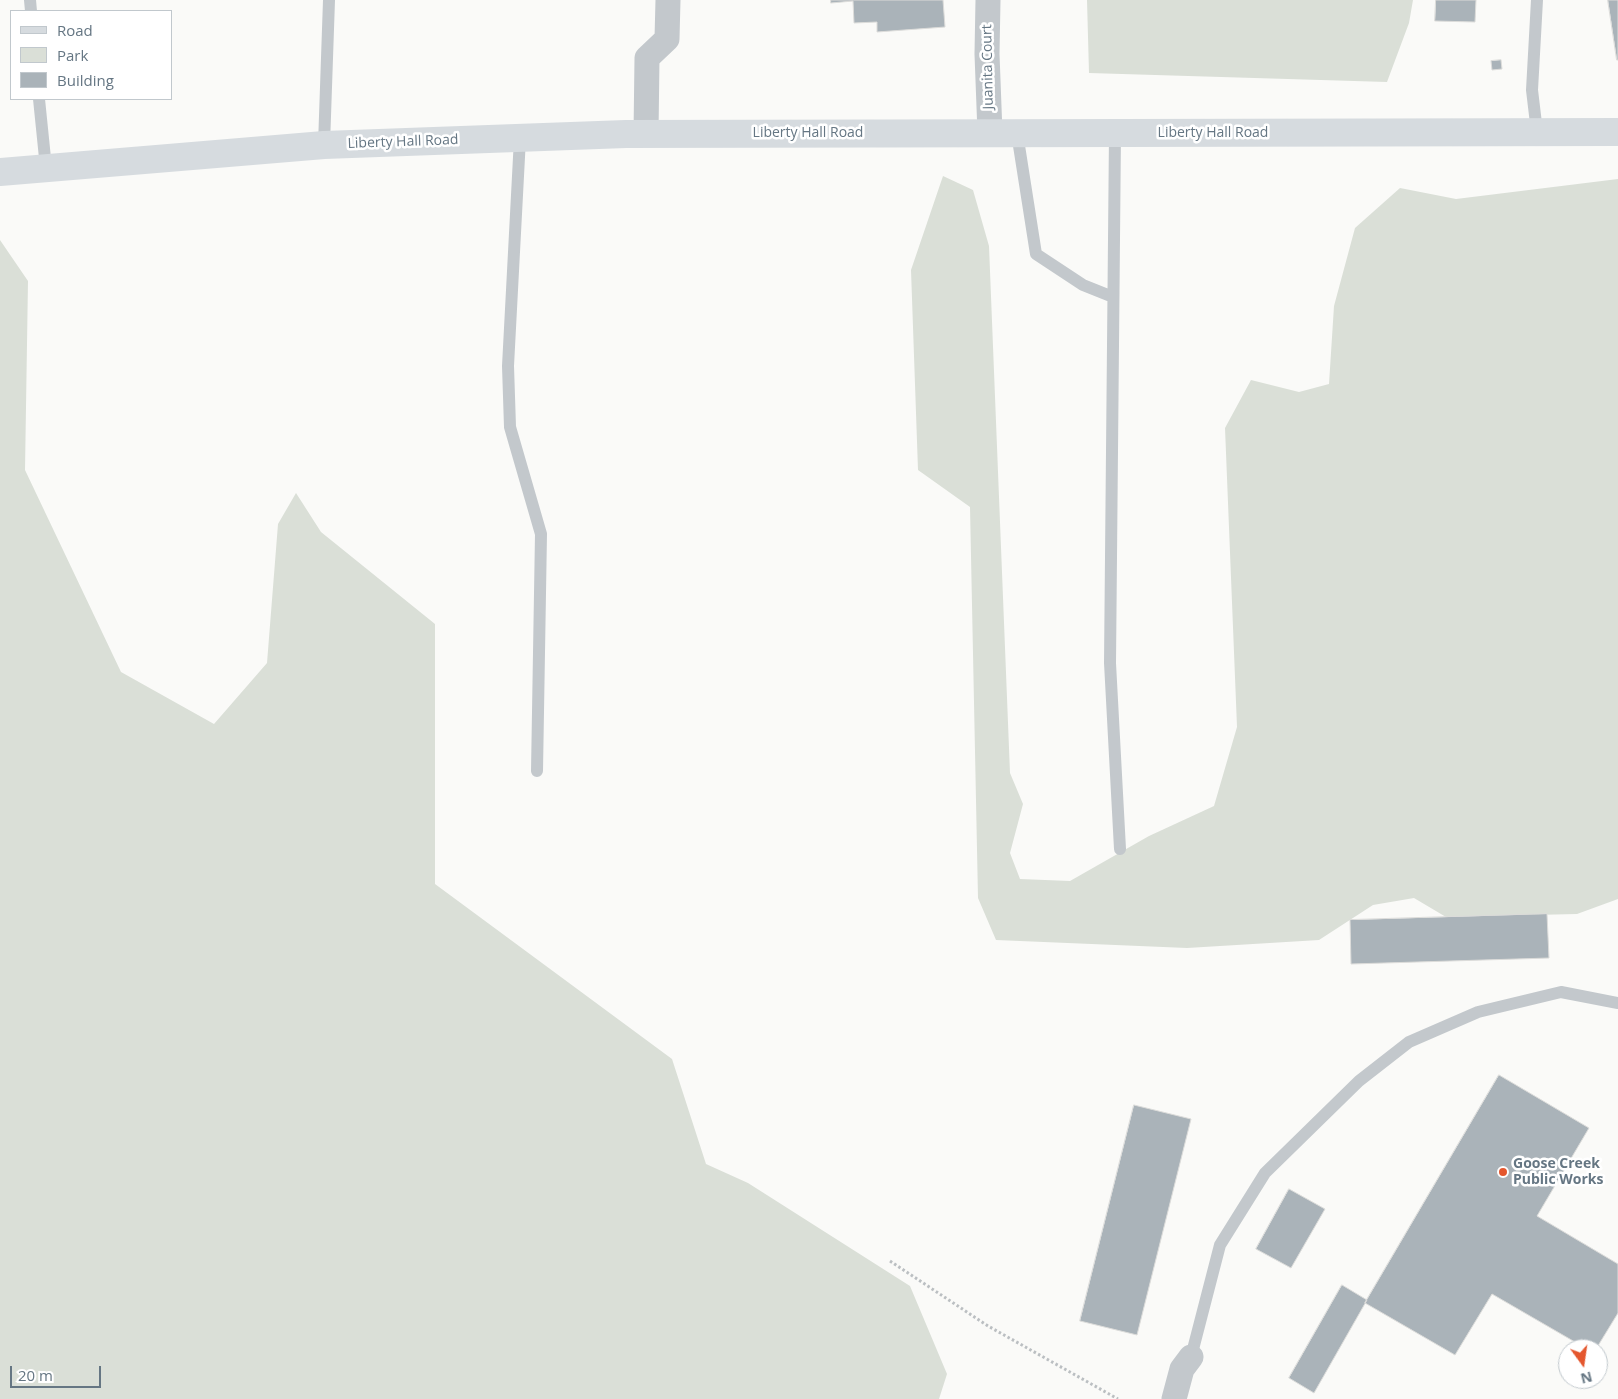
<!DOCTYPE html>
<style>
body{margin:0}
#map{position:relative;width:1618px;height:1399px;overflow:hidden;background:#fafaf8;font-family:"Open Sans",sans-serif}
canvas{display:block}
.legend{position:absolute;left:10px;top:10px;width:162px;height:90px;box-sizing:border-box;background:#fff;border:1px solid #c1c8cd;margin:0;padding:6px 9px;list-style:none;font-size:15px;color:#657683}
.legend li{display:flex;align-items:center;gap:10px;height:25px}
.legend b{width:25px;border:1px solid #c1c8cd}
.north{position:absolute;left:1558px;top:1339px;width:50px;height:50px;box-sizing:border-box;background:#fff;border:1px solid #c1c8cd;border-radius:50%;rotate:166deg;font-size:14px;font-weight:700;line-height:20px;text-align:center;color:#657683}
.north::after{content:'';display:block;margin:auto;width:18px;height:22px;background:#e4572e;clip-path:polygon(50% 0,100% 100%,50% 72%,0 100%)}
.scale{position:absolute;left:10px;top:1366px;width:91px;height:22px;box-sizing:border-box;border:2px solid #657683;border-top:0;padding-left:6px;font-size:15px;line-height:18px;white-space:nowrap;color:#657683;-webkit-text-stroke:4px #fff;paint-order:stroke}
</style>
<div id="map">
<canvas width="1618" height="1399"></canvas>
<ul class="legend">
<li><b style="height:6px;background:#d6dbdf"></b>Road</li>
<li><b style="height:14px;background:#dadfd7"></b>Park</li>
<li><b style="height:14px;background:#aab3b9"></b>Building</li>
</ul>
<div class="north">N</div>
<div class="scale">20 m</div>
</div>
<script>
const g = document.querySelector('canvas').getContext('2d');
g.lineJoin = 'round';
function fillPath(path, color) { g.fillStyle = color; g.fill(path, 'evenodd'); }
function trace(path, color, width, dash) { g.strokeStyle = color; g.lineWidth = width; g.lineCap = dash ? 'butt' : 'round'; g.setLineDash(dash || []); g.stroke(path); }
function drawText(font, color, halo, rows, align = 'center') {
  g.font = font + ' "Open Sans",sans-serif'; g.lineWidth = 5; g.setLineDash([]); g.textBaseline = 'middle'; g.strokeStyle = halo; g.fillStyle = color; for (const [text, x, y, turn = 0] of rows) {
    g.save(); g.translate(x, y); g.rotate((+turn || 0) * Math.PI / 180); g.textAlign = isNaN(turn) ? turn : align; if (halo) g.strokeText(text, 0, 0); g.fillText(text, 0, 0); g.restore();
  }
}
fillPath(new Path2D(`
 M1087 0H1413L1409 23 1387 82 1089 73Z
 M943 176 973 190 989 246 1010 773 1023 804 1010 853 1020 879 1070 881 1149 836 1214 806 1237 727 1225 428 1251 380 1299 392 1329 384 1334 306 1355 228 1400 188 1456 199 1618 179V899L1577 914 1446 917 1414 898 1373 905 1319 940 1187 948 996 940 978 898 970 507 918 470 911 270Z
 M0 240 28 281 25 470 121 672 214 724 267 663 278 524 296 493 321 532 435 624V884L672 1059 706 1164 748 1183 910 1286 947 1374 939 1399H0Z`), '#dadfd7');
const building = new Path2D(`
 M831 0H943L945 27 877 32V22L854 23 853 1 831 3Z
 M1436 0H1476L1475 22 1435 21Z
 M1608 0H1618V60H1617Z
 M1501 60 1502 69 1492 70 1491 61Z
 M1547 914 1549 958 1351 964 1350 920Z
 M1499 1075 1589 1128 1537 1216 1618 1264V1313L1596 1349H1587L1492 1294 1455 1355 1365 1303Z
 M1134 1105 1191 1119 1137 1335 1080 1321Z
 M1289 1189 1325 1209 1291 1268 1256 1249Z
 M1342 1285 1367 1300 1314 1393 1289 1378Z`);
fillPath(building, '#aab3b9');
trace(building, '#dcdcda', 1);
trace(new Path2D(`
 M890 1261 988 1326 1118 1399`), '#bbbfc2', 3, [2.5, 2.5]);
trace(new Path2D(`
 M30 0 31 11
 M1537 0 1532 90 1537 132
 M39 99 46 168
 M1017 133 1036 254 1083 285 1113 297
 M1115 133 1110 663 1120 849
 M520 138 508 366 510 427 541 534 537 771
 M324 145 329 0
 M1191 1357 1220 1245 1265 1173 1359 1081 1409 1042 1478 1012 1561 992 1618 1003`), '#c3c8cc', 12);
trace(new Path2D(`
 M988 0 987 54 990 133
 M646 134 647 58 667 39 668 0
 M1174 1399 1182 1369 1191 1357`), '#c3c8cc', 25);
trace(new Path2D(`
 M0 172 324 145 626 134 1618 132`), '#d6dbdf', 28);
for (const [x, y, r, color] of [
 [1503,1172,5,"#e4572e"]
]) { const dot = new Path2D(); dot.arc(x, y, r, 0, 2 * Math.PI); g.fillStyle = color; g.fill(dot); trace(dot, '#fff', 2); }
drawText('14px', '#657683', '#fff', [
 ["Juanita Court",988,67,-91],
 ["Liberty Hall Road",808,133],
 ["Liberty Hall Road",1213,133],
 ["Liberty Hall Road",403,142,-2]
]);
drawText('bold 14px', '#657683', '#fff', [
 ["Goose Creek",1513,1164],
 ["Public Works",1513,1180]
], 'left');
</script>
